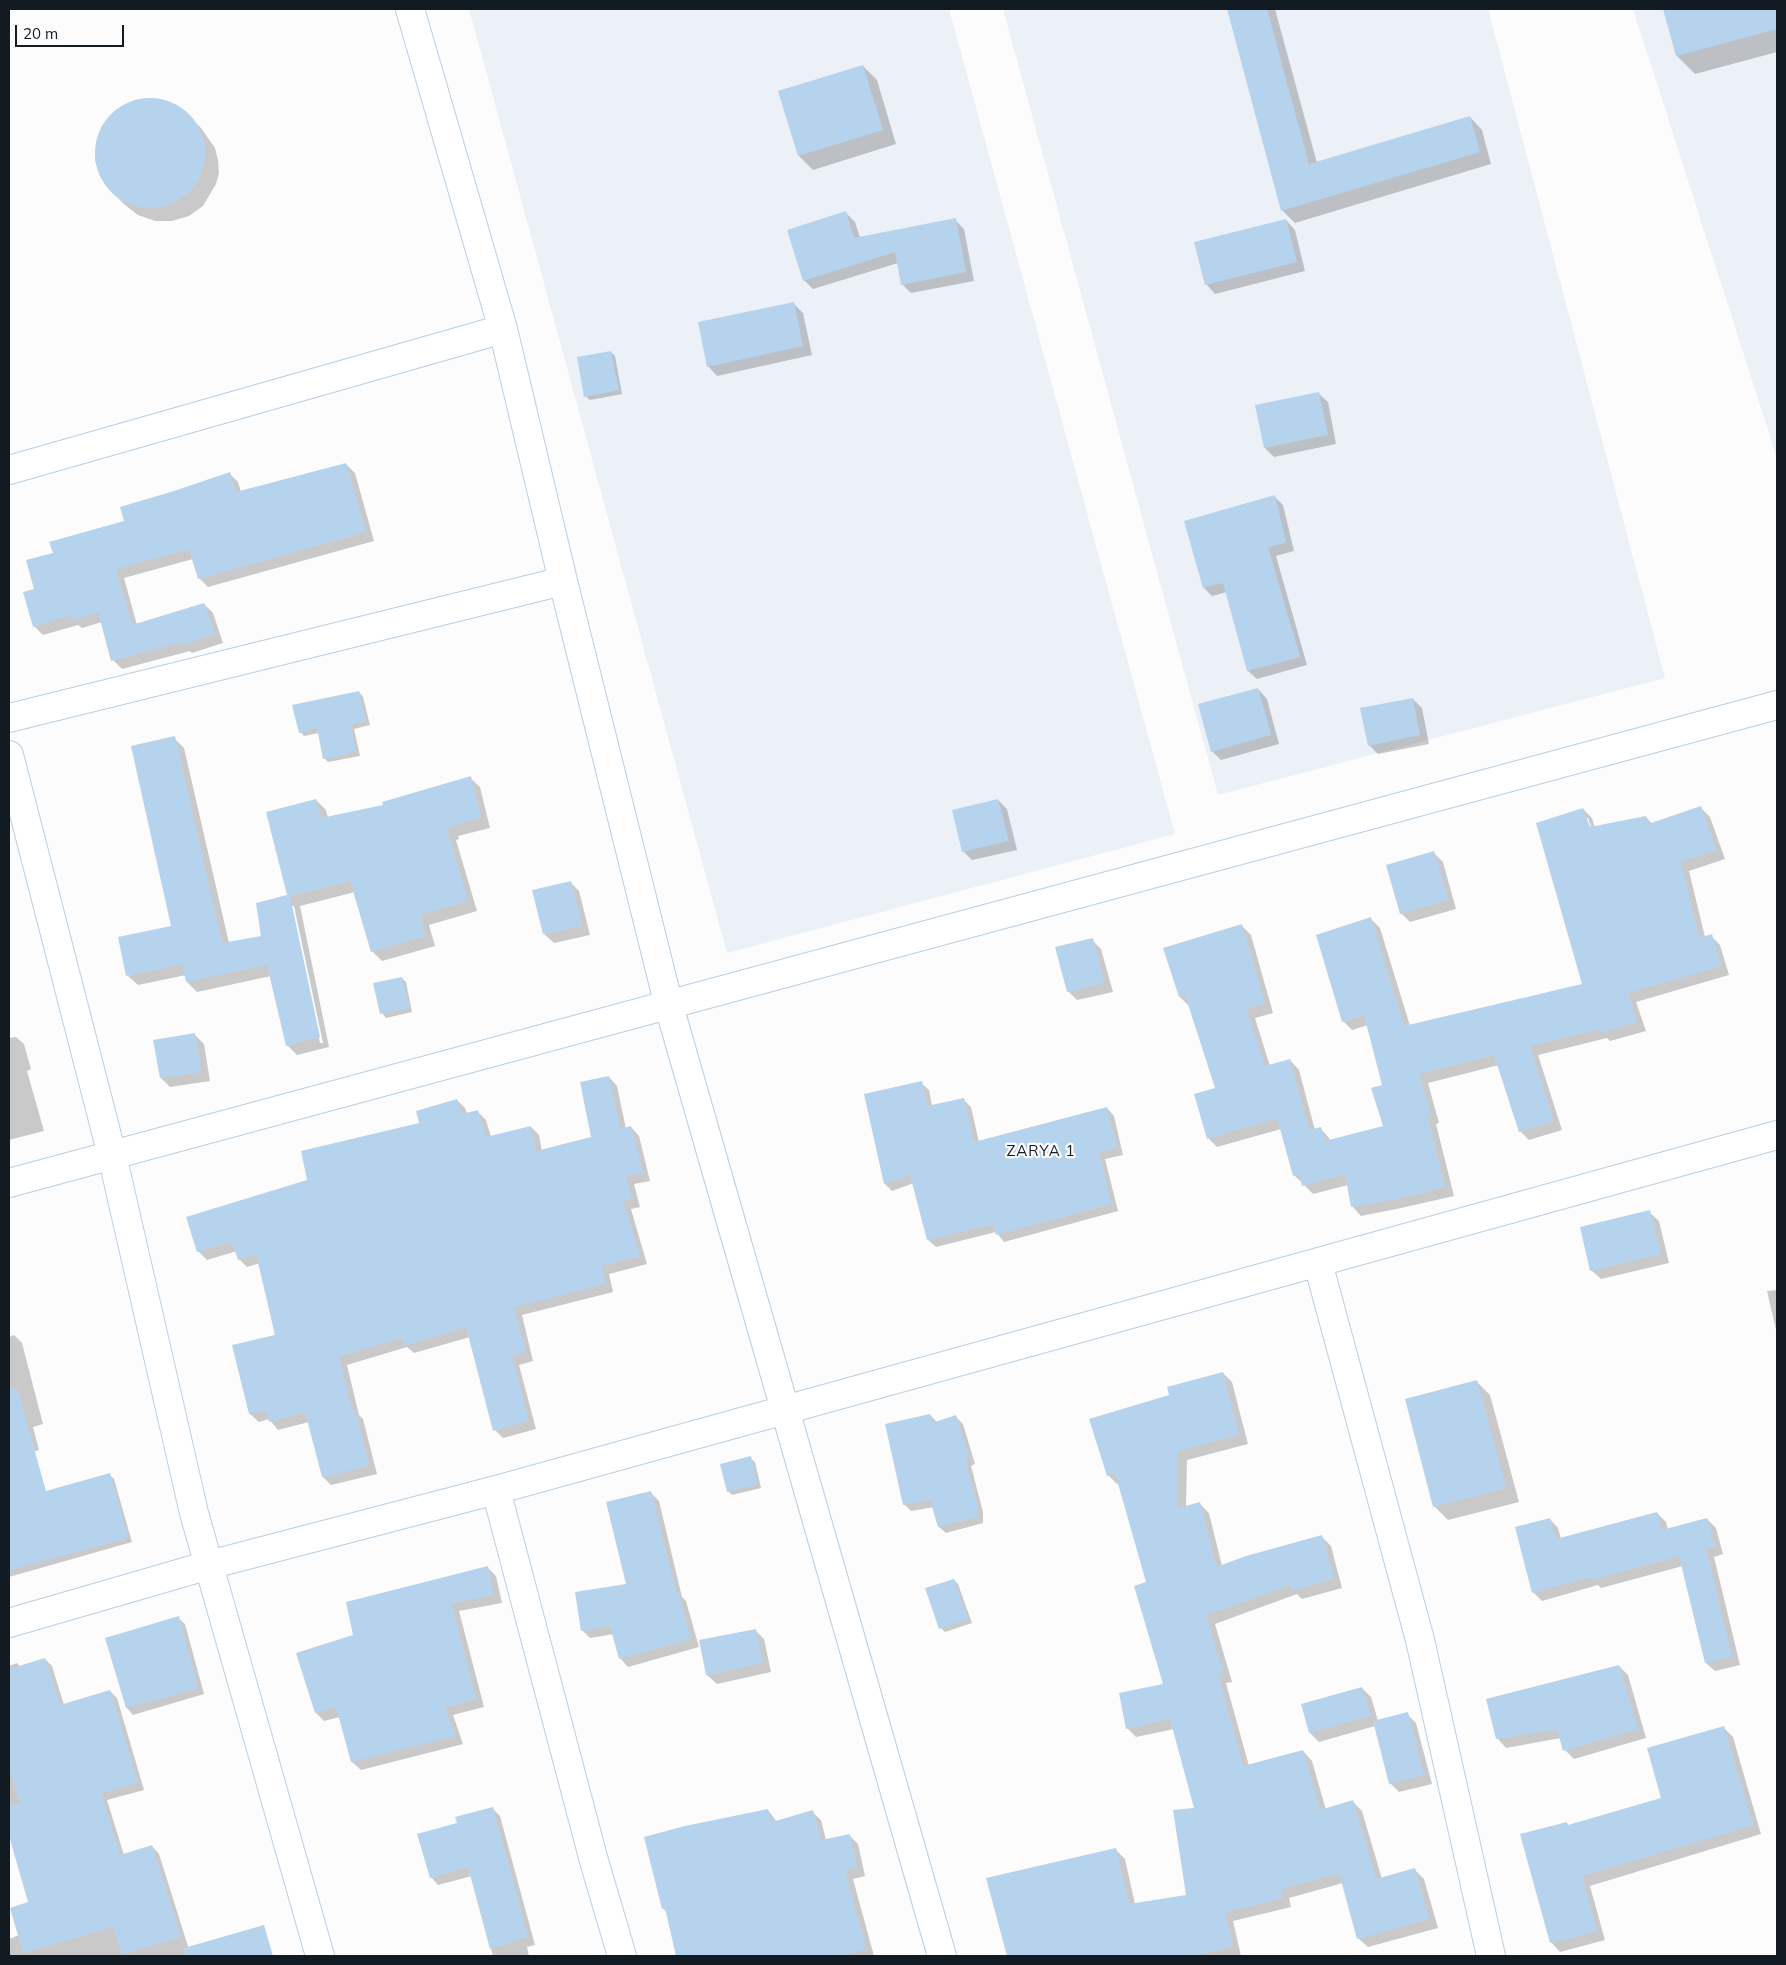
<!DOCTYPE html>
<style>
body{margin:0}
#map{position:relative;width:1786px;height:1965px;overflow:hidden;background:#fcfcfc;font-family:Mulish,sans-serif}
canvas{display:block}
.frame{position:absolute;inset:0;border:10px solid #121a22;pointer-events:none}
.scale{position:absolute;left:15px;top:25px;width:109px;height:22px;box-sizing:border-box;border:2px solid #121a22;border-top:0;padding-left:6px;font-size:15px;line-height:18px;white-space:nowrap;color:#121a22;-webkit-text-stroke:4px #fcfcfc;paint-order:stroke}
</style>
<div id="map">
<canvas width="1786" height="1965"></canvas>
<div class="frame"></div>
<div class="scale">20 m</div>
</div>
<script>
const g = document.querySelector('canvas').getContext('2d');
g.lineJoin = 'round';
function fillPath(path, color) { g.fillStyle = color; g.fill(path, 'evenodd'); }
function trace(path, color, width, dash) { g.strokeStyle = color; g.lineWidth = width; g.lineCap = dash ? 'butt' : 'round'; g.setLineDash(dash || []); g.stroke(path); }
function drawText(font, color, halo, rows, align = 'center') {
  g.font = font + ' Mulish,sans-serif'; g.lineWidth = 4.5; g.setLineDash([]); g.textBaseline = 'middle'; g.strokeStyle = halo; g.fillStyle = color; for (const [text, x, y, turn = 0] of rows) {
    g.save(); g.translate(x, y); g.rotate((+turn || 0) * Math.PI / 180); g.textAlign = isNaN(turn) ? turn : align; if (halo) g.strokeText(text, 0, 0); g.fillText(text, 0, 0); g.restore();
  }
}
fillPath(new Path2D(`
 M469 9H949L1175 834 727 953Z
 M1003 9H1488L1665 678 1218 795Z
 M1633 9H1777V458Z`), '#ebf1f7');
fillPath(new Path2D(`
 M1229 9H1275L1317 163 1470 117 1482 130 1491 164 1295 223 1283 211Z
 M1665 9H1777V52L1695 74 1677 56Z
 M863 66 877 80 896 144 813 170 799 156 779 92Z
 M152 99 165 101 186 113 201 128 215 148 218 160 219 173 216 184 203 206 189 216 172 221H155L138 215 125 205 110 190 100 176 95 160 97 142 102 126 114 112 128 103Z
 M845 212 855 222 860 238 955 220 964 229 974 281 911 293 902 284 898 263 813 289 804 280Z
 M1286 220 1295 230 1305 271 1215 294 1206 284Z
 M794 304 803 313 812 355 717 376 708 366Z
 M611 352 615 356 622 394 590 400 585 396Z
 M1318 393 1328 402 1336 444 1274 457 1265 448Z
 M346 464 355 473 374 541 208 587 199 578 193 559 124 578 137 625 204 604 213 613 223 643 192 653 190 651 122 669 113 660 102 622 82 628 78 625 43 635 34 626 35 590 55 554 125 522 175 493 229 473 238 482 241 492Z
 M1274 496 1283 505 1294 551 1276 556 1307 665 1257 679 1248 671 1227 592 1212 596 1204 588 1185 522Z
 M1258 689 1267 699 1279 744 1221 760 1212 751Z
 M359 692 363 697 370 725 354 729 360 756 328 762 324 758 319 733 304 736 300 732Z
 M1413 699 1422 708 1429 744 1378 754 1369 745Z
 M174 738 184 748 229 943 263 937 289 896 316 800 326 810 328 818 384 806 470 778 480 787 490 828 458 836 459 839 456 840 477 911 429 925 435 946 382 961 372 951 355 892 300 906 329 1047 297 1055 287 1045 271 976 197 992 187 982 186 975 138 985 128 976 172 927ZM291 906H294L323 1043H320Z
 M998 800 1007 809 1017 850 972 860 963 851Z
 M1701 808 1710 817 1725 859 1689 871 1705 937 1711 936 1720 945 1729 975 1636 1002 1646 1031 1610 1041 1607 1038 1538 1055 1562 1130 1529 1140 1520 1131 1499 1065 1428 1083 1439 1123 1436 1124 1454 1196 1401 1208 1361 1216 1352 1206 1348 1185 1313 1194 1294 1175 1281 1129 1217 1147 1208 1138 1217 1089 1189 1006 1180 997 1242 926 1251 935 1273 1013 1255 1018 1270 1066 1290 1060 1299 1070 1315 1130 1320 1128 1329 1138 1330 1141 1384 1127 1383 1085 1368 1025 1352 1030 1343 1021 1371 919 1380 928 1410 1026 1584 984 1583 809 1592 818 1595 828 1646 817 1652 824ZM1585 818H1588L1593 833Z
 M1434 853 1443 862 1456 909 1410 922 1401 913Z
 M570 882 579 891 590 935 554 943 544 934Z
 M1092 940 1101 949 1113 992 1077 1000 1068 991Z
 M402 978 406 982 412 1012 386 1018 382 1013Z
 M194 1034 204 1044 210 1081 170 1087 161 1078Z
 M16 1037 24 1044 31 1069 27 1071 44 1131 9 1140V1038Z
 M609 1077 617 1086 626 1129 631 1127 639 1136 650 1181 634 1184 640 1207 631 1209 647 1264 609 1274 613 1292 522 1315 533 1361 519 1365 536 1429 503 1438 495 1430 470 1337 414 1353 407 1347 347 1365 359 1415 363 1419 377 1474 331 1485 323 1477 309 1422 278 1430 269 1419 259 1422 250 1414 234 1346 276 1335 260 1263 247 1267 239 1259 237 1251 207 1260 198 1251 309 1181 421 1124 457 1100 465 1108 467 1114 477 1111 486 1120 491 1137 531 1127 539 1135 542 1151 593 1138Z
 M921 1083 929 1090 932 1106 964 1100 971 1107 979 1142 1107 1108 1114 1116 1123 1155 1105 1159 1118 1211 1004 1242 996 1232 936 1247 928 1240 914 1183 892 1191 885 1184 866 1095Z
 M1649 1212 1659 1221 1669 1263 1601 1279 1591 1270Z
 M1777 1290V1334L1767 1291Z
 M14 1335 22 1343 43 1424 33 1427 39 1450 9 1459V1337Z
 M1223 1373 1232 1382 1248 1444 1187 1460 1186 1507 1200 1504 1209 1513 1222 1566 1322 1537 1331 1546 1342 1588 1302 1599 1297 1594 1215 1624 1232 1682 1226 1683 1249 1766 1303 1751 1312 1761 1326 1810 1353 1802 1362 1811 1382 1879 1415 1870 1424 1879 1438 1928 1368 1947 1358 1938 1343 1883 1289 1898 1291 1907 1233 1921 1241 1956H1037L1030 1924 1116 1850 1125 1859 1135 1904 1187 1896 1196 1809 1174 1729 1136 1737 1127 1728 1165 1685 1148 1583 1120 1483 1117 1484 1108 1475 1170 1396Z
 M1476 1381 1490 1395 1519 1502 1448 1520 1434 1506Z
 M930 1415 937 1422 956 1417 963 1424 975 1464 971 1466 983 1512V1523L946 1533 939 1527 934 1507 911 1511 904 1504Z
 M750 1458 755 1462 761 1488 732 1495 728 1491Z
 M110 1475 114 1479 132 1542 9 1577V1533L33 1526Z
 M650 1492 659 1501 682 1597 686 1601 699 1647 628 1667 620 1658 614 1634 590 1638 582 1630 628 1585Z
 M1657 1513 1666 1522 1668 1530 1707 1519 1716 1528 1723 1554 1714 1557 1740 1665 1715 1671 1706 1663 1683 1566 1601 1588 1598 1585 1542 1601 1533 1592 1550 1519 1558 1528 1561 1539Z
 M488 1568 496 1576 502 1603 459 1611 484 1707 453 1715 463 1744 361 1770 352 1762 340 1717 324 1721 316 1713 354 1636Z
 M954 1580 958 1584 972 1623 945 1632 941 1628Z
 M178 1618 185 1624 204 1694 133 1715 127 1708 106 1639Z
 M755 1630 764 1639 771 1672 717 1684 707 1675Z
 M45 1659 52 1666 64 1705 110 1691 117 1698 144 1790 107 1800 124 1855 152 1846 159 1854 191 1956H9V1939L19 1935 30 1903 9 1833V1666L17 1663 20 1667Z
 M1619 1666 1628 1675 1646 1738 1574 1759 1565 1750 1561 1738 1506 1748 1497 1738Z
 M1362 1688 1371 1697 1378 1721 1407 1714 1416 1723 1432 1784 1399 1792 1390 1783 1375 1726 1319 1742 1310 1733Z
 M1723 1727 1733 1737 1761 1834 1590 1886 1605 1940 1560 1952 1551 1942 1566 1823 1569 1826 1662 1799Z
 M492 1808 500 1816 535 1945 527 1947 529 1956H493L472 1876 438 1885 431 1877 459 1824Z
 M768 1810 777 1822 812 1812 821 1820 826 1840 849 1835 858 1844 865 1876 853 1879 874 1956H677L667 1913 663 1908Z`), '#0003');
fillPath(new Path2D(`
 M1227 9H1267L1309 164 1470 116 1480 152 1281 211Z
 M1663 9H1777V29L1676 56Z
 M863 65 883 130 798 156 778 91Z
 M95 153a55 55 0 1 1 110 0a55 55 0 1 1-110 0Z
 M846 211 854 238 956 218 966 272 901 285 895 252 803 281 787 230Z
 M1286 219 1297 262 1205 285 1194 242Z
 M794 302 803 346 707 367 698 322Z
 M611 351 619 390 584 397 577 357Z
 M1319 392 1328 435 1264 448 1255 405Z
 M346 463 366 532 198 579 189 549 116 569 132 625 204 603 215 634 182 645 181 642 111 661 98 612 72 620 71 615 33 627 23 592 34 589 26 560 53 553 49 542 124 521 120 507 174 491 230 472 236 492Z
 M1275 495 1286 543 1268 547 1300 657 1247 671 1223 583 1203 588 1184 521Z
 M1258 688 1271 735 1211 752 1198 704Z
 M359 691 366 721 351 725 356 752 323 759 317 728 299 733 292 705Z
 M1413 698 1420 735 1368 746 1360 708Z
 M175 736 222 943 261 936 256 903 287 895 266 812 316 799 321 818 383 805 382 802 471 776 481 818 449 826 450 829 447 830 468 901 420 915 426 936 371 952 350 881 290 896 320 1037 286 1046 267 965 186 982 182 964 126 976 118 937 171 926 131 746Z
 M998 799 1009 841 962 852 952 810Z
 M1701 806 1716 850 1681 862 1699 938 1712 934 1721 966 1628 993 1637 1022 1600 1033 1599 1029 1530 1046 1554 1121 1519 1132 1494 1055 1419 1074 1431 1114 1427 1115 1445 1187 1392 1200 1351 1207 1345 1174 1302 1186 1299 1174 1293 1176 1277 1118 1207 1139 1194 1094 1215 1088 1185 995 1179 997 1163 948 1242 924 1265 1004 1246 1009 1265 1066 1290 1059 1309 1130 1321 1127 1325 1141 1383 1126 1371 1088 1382 1085 1364 1015 1342 1022 1316 935 1371 917 1404 1026 1582 984 1536 823 1583 808 1590 827 1646 816 1648 824Z
 M1434 851 1448 900 1400 914 1386 865Z
 M571 881 582 926 543 934 532 890Z
 M1093 938 1104 983 1067 992 1055 947Z
 M402 977 409 1008 380 1014 373 983Z
 M195 1033 201 1072 160 1078 153 1040Z
 M609 1076 620 1129 631 1126 643 1173 626 1176 632 1199 623 1201 640 1256 602 1266 606 1284 514 1307 526 1352 512 1356 529 1421 493 1431 466 1327 404 1346 402 1338 339 1356 352 1410H355L369 1466 322 1477 305 1412 269 1422 266 1410 249 1414 232 1345 275 1335 256 1254 238 1260 232 1242 197 1252 186 1217 307 1180 301 1151 419 1123 416 1111 457 1099 462 1114 478 1110 486 1137 531 1126 536 1151 591 1137 580 1082Z
 M922 1081 927 1106 964 1098 974 1142 1107 1107 1117 1148 1099 1152 1111 1204 996 1235 993 1224 927 1240 910 1175 884 1184 864 1094Z
 M1650 1210 1661 1254 1590 1271 1580 1227Z
 M1223 1372 1239 1435 1178 1451V1508L1200 1502 1216 1567 1246 1556 1322 1535 1334 1579 1292 1591 1290 1585 1206 1615 1223 1673 1218 1674 1243 1766 1303 1750 1320 1810 1353 1800 1376 1879 1415 1868 1429 1919 1357 1939 1339 1873 1281 1889 1283 1898 1225 1912 1233 1947 1191 1956H1007L986 1878 1116 1848 1129 1904 1186 1895 1173 1810 1194 1808 1170 1719 1126 1729 1119 1693 1163 1684 1134 1586 1146 1582 1115 1473 1107 1476 1089 1419 1169 1395 1167 1387Z
 M1477 1380 1506 1488 1433 1507 1405 1399Z
 M17 1388 46 1491 110 1473 128 1538 9 1570V1389Z
 M930 1414 932 1423 956 1415 969 1457 965 1459 977 1504V1517L938 1527 930 1500 903 1505 885 1424Z
 M751 1456 757 1484 727 1492 720 1464Z
 M651 1491 676 1592 678 1591 691 1639 619 1659 610 1626 581 1631 575 1592 626 1584 606 1502Z
 M1657 1512 1662 1530 1707 1518 1715 1546 1706 1549 1732 1657 1705 1663 1679 1556 1591 1580 1590 1577 1532 1593 1515 1527 1550 1518 1556 1539Z
 M488 1566 494 1595 451 1603 476 1699 445 1707 455 1736 351 1762 336 1707 315 1713 296 1653 353 1635 346 1602Z
 M954 1579 968 1619 939 1629 925 1588Z
 M179 1616 198 1688 126 1708 105 1638Z
 M756 1629 763 1663 706 1675 699 1640Z
 M45 1658 60 1705 110 1690 138 1783 101 1793 120 1855 152 1845 181 1937 122 1954 113 1927 23 1953 10 1908 28 1902 9 1836V1807L20 1804 9 1766V1669Z
 M1619 1665 1638 1729 1563 1751 1557 1729 1496 1739 1486 1699Z
 M1362 1687 1371 1716 1309 1733 1301 1704Z
 M1408 1712 1424 1775 1389 1784 1373 1721Z
 M1724 1726 1753 1825 1582 1876 1597 1931 1550 1943 1520 1834 1567 1822 1568 1825 1661 1798 1647 1748Z
 M493 1807 528 1937 490 1949 468 1867 430 1878 417 1834 457 1823 455 1817Z
 M768 1809 772 1822 813 1810 821 1840 850 1834 857 1868 845 1870 866 1949 838 1956H676L665 1908 662 1909 644 1837 685 1826Z
 M264 1925 273 1956H186L184 1948Z`), '#b5d3ed');
const street = new Path2D(`
 M410 9 503 329 563 581 669 1006 942 1956
 M9 470 503 329
 M9 718 563 581
 M9 755 112 1155 194 1513 320 1956
 M9 1183 1777 705
 M1318 1263 1420 1640 1491 1956
 M496 1490 594 1861 622 1956
 M9 1623 209 1565 496 1490 1777 1135`);
trace(street, '#b8cfe4', 30);
trace(street, '#fff', 28);
g.letterSpacing = '1px';
drawText('15px', '#121a22', '#fcfcfc', [
 ["ZARYA 1",1041,1151]
]);
g.letterSpacing = '0px';
</script>
